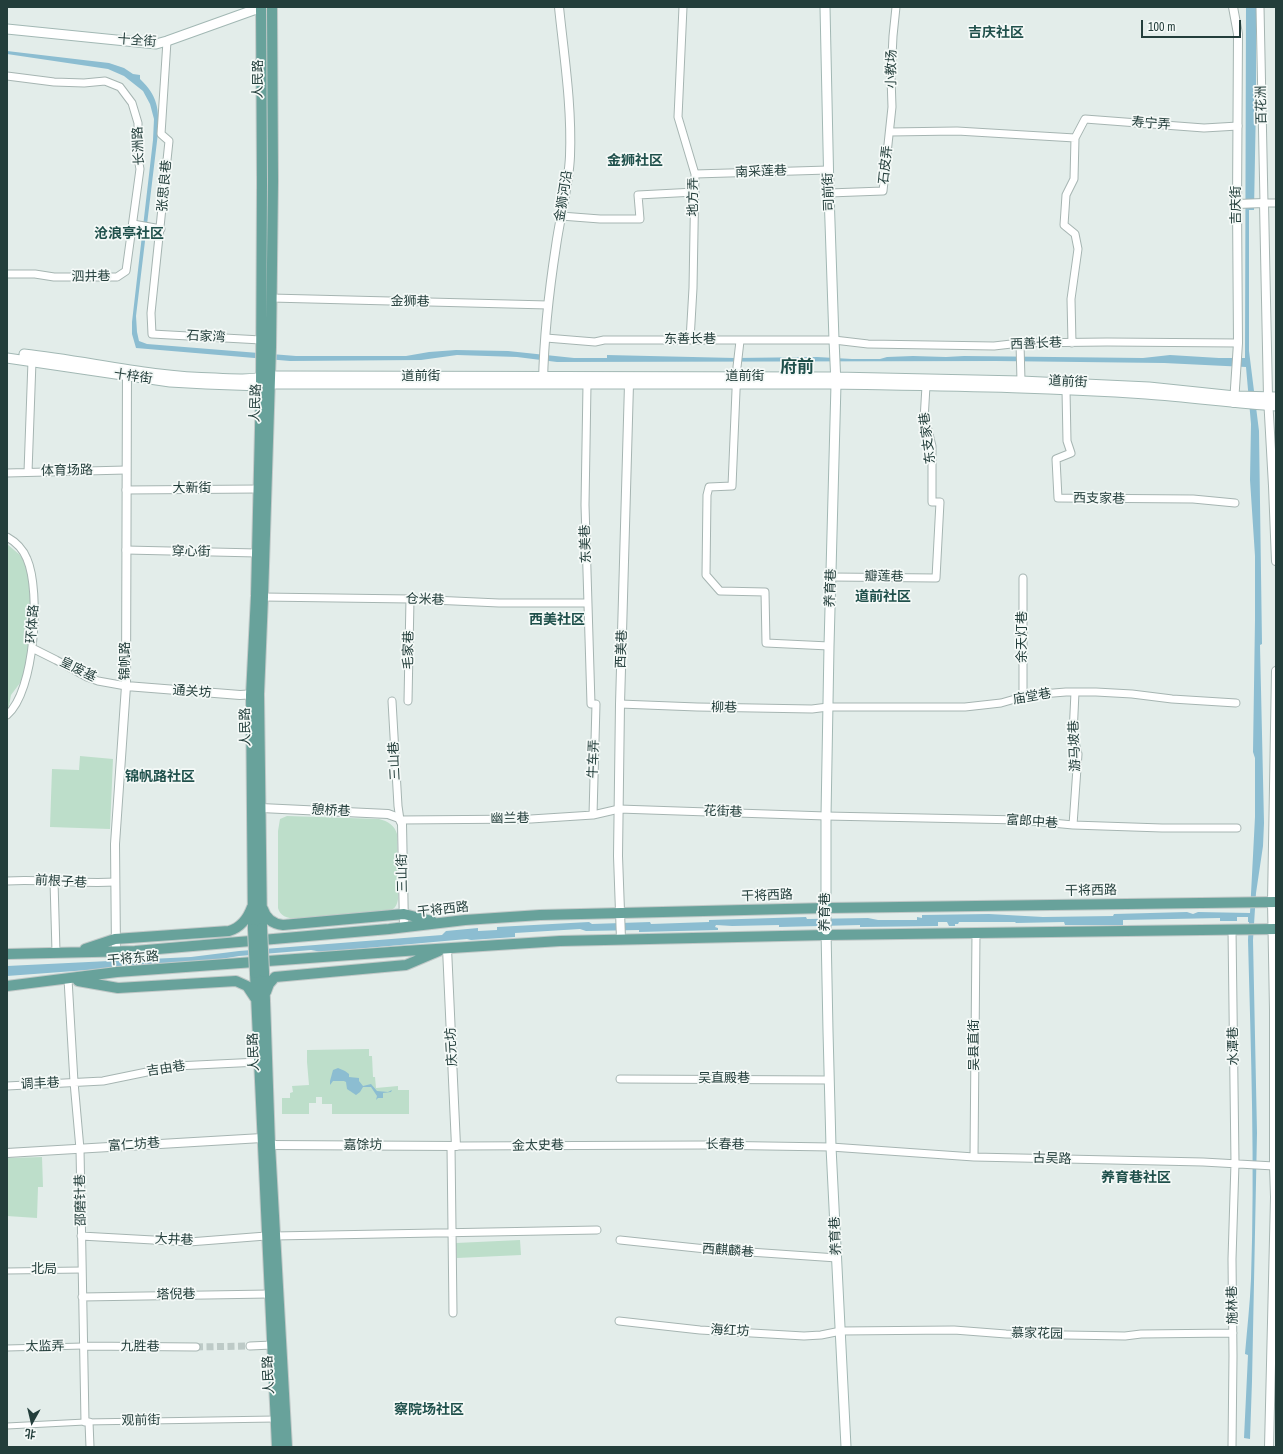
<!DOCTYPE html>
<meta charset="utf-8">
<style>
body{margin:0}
#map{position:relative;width:1283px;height:1454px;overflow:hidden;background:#e3edea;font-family:"Archivo Narrow","Noto Sans SC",sans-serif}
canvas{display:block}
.frame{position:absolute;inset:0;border:8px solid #233e3b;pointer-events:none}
.north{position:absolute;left:12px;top:1402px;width:40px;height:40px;-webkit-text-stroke:3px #f4f9f7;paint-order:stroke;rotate:188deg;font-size:11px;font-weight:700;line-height:16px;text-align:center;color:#233e3b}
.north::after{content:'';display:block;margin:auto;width:14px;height:18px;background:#233e3b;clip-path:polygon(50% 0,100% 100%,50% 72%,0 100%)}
.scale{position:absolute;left:1141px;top:20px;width:100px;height:18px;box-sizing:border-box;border:2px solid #233e3b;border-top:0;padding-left:5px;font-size:12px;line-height:14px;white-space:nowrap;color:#233e3b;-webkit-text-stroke:3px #f4f9f7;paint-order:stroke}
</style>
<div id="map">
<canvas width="1283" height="1454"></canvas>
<div class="frame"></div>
<div class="north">北</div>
<div class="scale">100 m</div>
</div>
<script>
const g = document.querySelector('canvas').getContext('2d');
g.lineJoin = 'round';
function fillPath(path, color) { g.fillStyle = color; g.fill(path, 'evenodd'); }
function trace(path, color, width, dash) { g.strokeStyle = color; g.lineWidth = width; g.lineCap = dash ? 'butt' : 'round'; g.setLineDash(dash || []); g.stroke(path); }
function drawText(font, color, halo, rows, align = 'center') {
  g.font = font + ' "Archivo Narrow","Noto Sans SC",sans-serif'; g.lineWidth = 3.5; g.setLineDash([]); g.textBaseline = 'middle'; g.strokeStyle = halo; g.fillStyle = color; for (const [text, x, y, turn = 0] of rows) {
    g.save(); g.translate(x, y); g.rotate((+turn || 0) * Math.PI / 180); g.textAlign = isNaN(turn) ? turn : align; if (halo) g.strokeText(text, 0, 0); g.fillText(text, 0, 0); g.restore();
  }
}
fillPath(new Path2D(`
 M7 544 20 555 29 571 32 624 27 667 20 683 11 695 9 706 7 709Z
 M80 756 113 759 110 829 50 827 52 769 79 770Z
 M287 816 379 819C388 821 395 826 397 834L398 899C397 906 394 910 387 912L296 919C287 918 280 916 278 908V831L280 819Z
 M369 1049V1056H372L373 1077H375L376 1088 398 1086V1090H409V1114H332V1104H322V1097H316V1103H309V1114H282V1098H290V1093L293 1092 292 1086 309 1085 307 1062V1050Z
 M42 1157 43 1187H38L37 1218 7 1216V1158Z
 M520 1240 521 1255 457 1258 456 1243Z`), '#bddeca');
fillPath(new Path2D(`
 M1246 7H1256V102L1254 210H1249V351L1259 431 1262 644 1260 645 1264 823 1263 846 1256 893 1253 940 1257 1133 1252 1381 1250 1439 1244 1438 1248 1355 1245 1354C1247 1329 1250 1304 1251 1279 1255 1166 1251 1053 1248 940L1249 922H1248V917H1237V921H1220V918L1123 920V925H1065L1064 922 1016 923 1015 922H959L958 924H955V926H949L947 922H938V926L860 927V925L779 927V925L732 926 716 925 715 927 718 928V930L639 932V930L586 931 580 929 515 933V937L471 940 467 939 322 952 311 950 239 956 209 961 7 976V966L191 957 239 951 442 935 446 931 478 928V931L497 930V927L589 922 592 924 650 922 651 924 709 922V920L806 917 807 919 868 918 878 920H917V917L922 918V915L989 914 1043 917 1113 916 1114 914 1187 912 1193 914 1198 912 1250 913 1255 817V758L1253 752 1255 620V556L1250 480 1251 424 1246 367 1164 363 996 361 557 362 517 357 457 355 421 360 290 361 136 348 132 334V322L153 140 154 119 150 104 143 91 124 76 108 69 7 54V51L109 63 124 68 133 74 140 75V79C158 96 159 109 158 133L136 316 137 332 139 341 147 344 296 356H406L429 352 456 350 508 351 574 358H607V355L735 358 817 357 852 359H880L887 357 913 356 946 357 964 356 1143 358 1170 355 1219 358H1245Z
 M338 1068 345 1071 349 1074V1077L359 1078V1081L363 1086 371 1084 377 1091 388 1092 392 1090 391 1092 383 1093V1098H378L376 1100 377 1096 371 1087H363L360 1092 356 1095 347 1089 346 1082 344 1081H333L330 1085V1081L333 1070Z`), '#8cbdd1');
trace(new Path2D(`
 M196 1347 250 1346`), '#bdcac7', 7, [7, 3.5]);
const pedestrian = new Path2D(`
 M7 1271 82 1270
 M7 1348 83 1346
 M7 1426 85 1422 275 1419`);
const minor = new Path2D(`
 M683 7 678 117 695 174 693 288 690 340
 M1260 7 1264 203H1276
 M167 41 161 134 169 141 151 313 152 334 261 340
 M7 76 54 82 84 83 105 81 120 87 132 103 138 123V158L140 169 126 271 117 277H54L35 274H7
 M890 132 957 131 1075 138
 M695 174 828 170
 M829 193 883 191 892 107 891 77 893 36 896 7
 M561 216 600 219H640L638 195 695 192
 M133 224 161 229
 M271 298 548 305
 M546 338 595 342 604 340H834L868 344 994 346 1020 343 1107 342 1238 343
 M740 341 737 367 732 486 709 487 707 495 706 575 720 591 765 592 766 643 829 646
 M1020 343 1021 381
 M1072 343 1071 299 1078 249 1075 234 1064 225 1066 195 1074 179 1075 138 1085 119 1204 128 1238 126
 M587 385 585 505 591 704
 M1066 390 1067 441 1071 453 1056 459 1058 498 1193 499 1235 503
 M28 472 32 361
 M7 473 126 470
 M126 490 258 489
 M7 537C16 542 23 549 27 559 41 591 35 692 7 715
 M126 550 257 553
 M832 577 936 578 940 502H932V446L928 430 924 420 926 386
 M263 597 410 599 499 603H587
 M32 648 56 660 87 677 98 681 126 686
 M1023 697V578
 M392 701 398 806 400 820 531 819 593 815 619 809 826 816 1021 820 1073 825 1162 828H1237
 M408 701 410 599
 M620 704 697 707 812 709 828 707H965L1001 703 1029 695 1066 692H1096L1132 694 1172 699 1236 703
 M593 815 596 704
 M1073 825 1078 754 1073 735 1075 692
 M7 881C43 879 79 884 115 882
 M54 881 56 952
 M1232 929 1235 1163 1232 1259 1233 1356 1232 1447
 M68 979 74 1082 80 1149 85 1422
 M620 1079 829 1080
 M7 1086 103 1081 176 1066 259 1062
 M451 1146 453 1313
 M456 1146 704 1145 831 1147 974 1157 1203 1162 1274 1166
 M974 1157 976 933
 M81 1236 189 1242 266 1236
 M274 1236 597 1230
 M620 1240 706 1249 837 1258
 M82 1297 269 1294
 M619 1321 700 1330 804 1336 821 1335 841 1331 954 1330 1006 1334 1125 1336 1141 1334 1233 1333
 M83 1346 196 1347
 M250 1346 272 1345
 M89 1422 90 1447`);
const tertiary = new Path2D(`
 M1233 7 1238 34 1237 204 1238 343 1234 403
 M1237 204 1264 203 1268 397 1273 486 1276 561
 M543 382C544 336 549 291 556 246 560 217 569 184 570 156 572 106 564 56 559 7
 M126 686 240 695 256 694
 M261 808 388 814 399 818 402 824 404 927
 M621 939 618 856 620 704 629 384
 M116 951 115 844 126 686 127 371
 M270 1145 456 1146 447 948
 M7 1153 262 1138
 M1269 1447 1275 1197 1274 1166V1010L1272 902 1276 671`);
const secondary = new Path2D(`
 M825 7 829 193 834 340 836 384 829 646 826 816V914
 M7 29 156 44 167 41 262 7
 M24 354C88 361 150 377 215 378 233 379 252 380 270 376L836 377 1021 381 1149 387 1235 396 1276 397
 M7 358 170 382 206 384 261 386 269 384H836C940 386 1043 387 1146 394 1189 397 1233 403 1276 406
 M826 930 828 1031 831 1147 846 1447`);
const primary = new Path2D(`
 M263 909C266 919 273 924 283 925L404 914 432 921
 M262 928 259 694 263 597 271 347 273 181 272 7
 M253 929 251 695 256 596 261 386 262 182 261 7
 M85 949 115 939 229 931C240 928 248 918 252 907
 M7 954 135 951 389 929 465 920 540 915 826 908 1276 902
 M264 972 270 1145 287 1447
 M255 973 277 1447
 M78 981 118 988 236 981 247 986 255 998
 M7 986 117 972 405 951 560 941 826 935 1276 929
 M266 992 269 984 275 977 406 965 439 951`);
trace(pedestrian, '#a6b5b2', 7);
trace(minor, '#a6b5b2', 9);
trace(tertiary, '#a6b5b2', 10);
trace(secondary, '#a2b8b4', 11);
trace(primary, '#c1c9c8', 12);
trace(pedestrian, '#fff', 5);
trace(minor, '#fff', 7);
trace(tertiary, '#fff', 8);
trace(secondary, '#fff', 9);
trace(primary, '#68a29b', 10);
const secondaryBridge = new Path2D(`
 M826 914V930`);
const primaryBridge = new Path2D(`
 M262 928 264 972
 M253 929 255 973`);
trace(secondaryBridge, '#a2b8b4', 11, []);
trace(primaryBridge, '#c1c9c8', 12, []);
trace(secondaryBridge, '#fff', 9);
trace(primaryBridge, '#68a29b', 10);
drawText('13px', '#233e3b', '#f4f9f7', [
 ["十全街",137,41,4],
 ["小教场",892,69,-89],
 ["人民路",259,79,-90],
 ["百花洲",1262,105,-91],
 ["寿宁弄",1151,124,4],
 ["长洲路",139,146,-93],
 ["石皮弄",886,165,-84],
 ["南采莲巷",761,172,-2],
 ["张思良巷",165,186,-85],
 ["司前街",829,192,-92],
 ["金狮河沿",564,196,-81],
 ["地方弄",694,197,-90],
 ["吉庆街",1237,205,-90],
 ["泗井巷",91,277,-1],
 ["金狮巷",410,302,1],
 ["石家湾",206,337,3],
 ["东善长巷",690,340],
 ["西善长巷",1036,344,-2],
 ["十梓街",133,377,8],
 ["道前街",421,377],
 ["道前街",745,377],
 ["道前街",1068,382,3],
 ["人民路",256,403,-88],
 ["东支家巷",928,438,-97],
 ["体育场路",67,471,-1],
 ["大新街",192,489],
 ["西支家巷",1099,499,1],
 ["东美巷",586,544,-92],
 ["穿心街",191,552,1],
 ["瓣莲巷",884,577,1],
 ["养育巷",831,588,-88],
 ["仓米巷",425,600,2],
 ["环体路",33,624,-86],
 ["余天灯巷",1023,637,-90],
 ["西美巷",622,649,-88],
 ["毛家巷",409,650,-89],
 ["锦帆路",126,661,-90],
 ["皇废基",78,670,26],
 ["通关坊",192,692,4],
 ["庙堂巷",1032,697,-10],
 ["柳巷",724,708,1],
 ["人民路",246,727,-91],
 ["游马坡巷",1075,746,-92],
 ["牛车弄",594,759,-88],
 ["三山巷",395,761,-93],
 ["憩桥巷",331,811,3],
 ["花街巷",723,812,2],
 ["幽兰巷",510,819,-1],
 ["富郎中巷",1032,822,4],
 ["三山街",403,873,-91],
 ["前根子巷",61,882,3],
 ["干将西路",1091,891,-1],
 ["干将西路",767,896,-2],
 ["干将西路",443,910,-6],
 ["养育巷",826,912,-90],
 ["干将东路",133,959,-5],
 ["吴县直街",975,1045,-90],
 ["水潭巷",1234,1046,-91],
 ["庆元坊",452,1047,-93],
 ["人民路",254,1052,-92],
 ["吉由巷",166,1069,-9],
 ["吴直殿巷",724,1079],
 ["调丰巷",40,1084,-3],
 ["富仁坊巷",134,1145,-4],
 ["长春巷",725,1145,1],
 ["嘉馀坊",363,1146],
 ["金太史巷",538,1146,-1],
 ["古吴路",1052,1159,2],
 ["邵磨针巷",81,1200,-91],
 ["养育巷",836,1236,-93],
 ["大井巷",174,1240,2],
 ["西麒麟巷",728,1251,4],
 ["北局",44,1270],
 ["塔倪巷",176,1295,-1],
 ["施林巷",1233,1305,-91],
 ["海红坊",730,1331,3],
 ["慕家花园",1037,1334,1],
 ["太监弄",45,1347,-1],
 ["九胜巷",140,1347,1],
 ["人民路",269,1375,-93],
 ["观前街",141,1421,-1]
]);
drawText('bold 14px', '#1f504b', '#f4f9f7', [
 ["吉庆社区",996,33],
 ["金狮社区",635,161],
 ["沧浪亭社区",129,234],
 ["道前社区",883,597],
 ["西美社区",557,620],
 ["锦帆路社区",160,777],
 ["养育巷社区",1136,1178],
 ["察院场社区",429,1410]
]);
drawText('bold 17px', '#1f504b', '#f4f9f7', [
 ["府前",797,367]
]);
</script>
